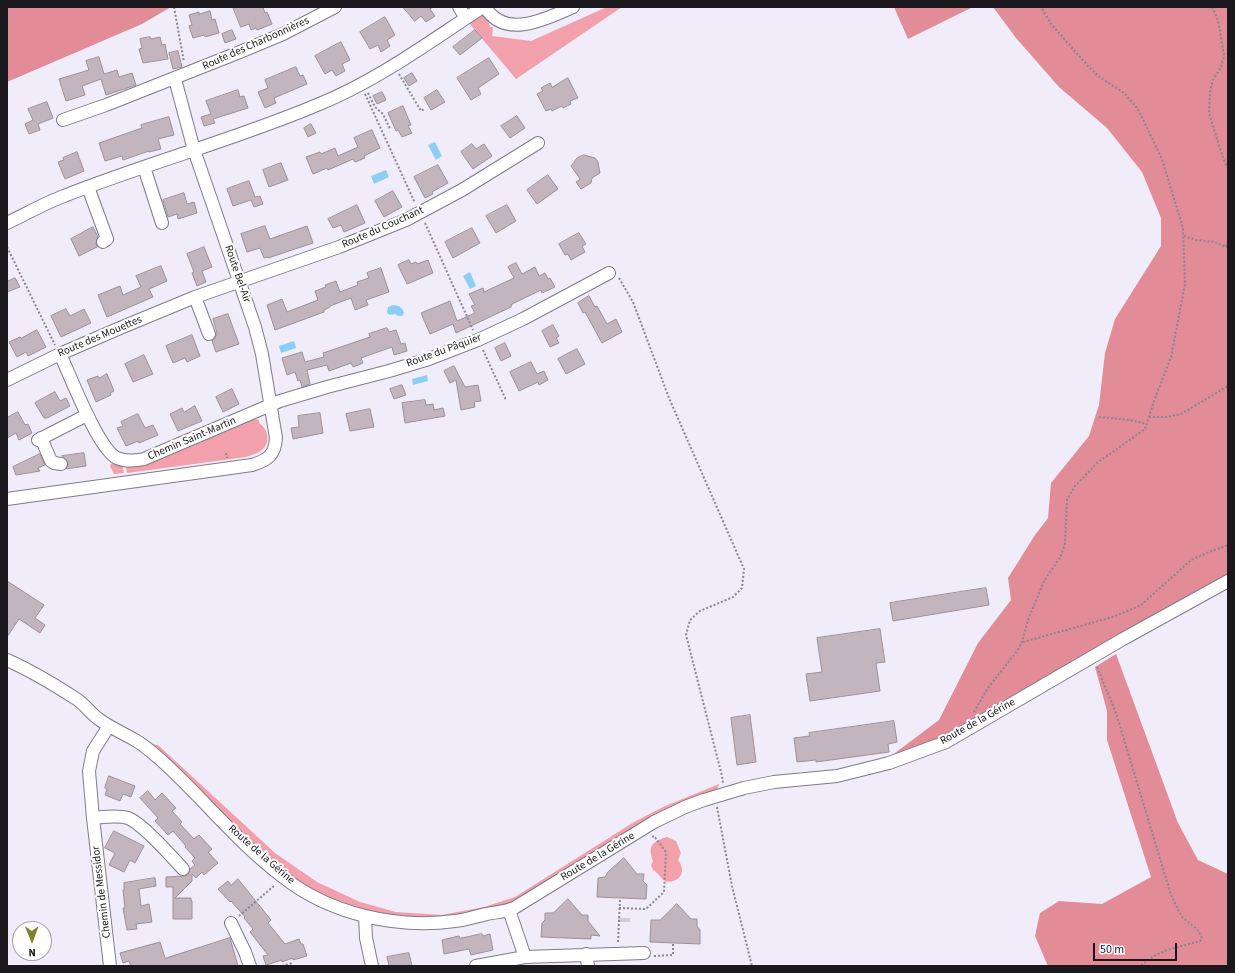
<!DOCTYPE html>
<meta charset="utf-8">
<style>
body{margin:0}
#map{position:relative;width:1235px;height:973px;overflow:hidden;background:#f1ecf9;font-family:"Source Sans 3",sans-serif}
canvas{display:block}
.frame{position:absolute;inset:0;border:8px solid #1a181c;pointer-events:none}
.north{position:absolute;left:12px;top:921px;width:40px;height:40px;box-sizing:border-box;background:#fff;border:1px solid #a3a3a4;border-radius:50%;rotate:179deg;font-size:11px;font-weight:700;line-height:16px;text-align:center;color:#1a181c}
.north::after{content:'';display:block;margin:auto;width:14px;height:18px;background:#7b832f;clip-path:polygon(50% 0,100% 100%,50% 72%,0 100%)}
.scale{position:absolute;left:1093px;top:943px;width:84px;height:18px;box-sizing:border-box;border:2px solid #1a181c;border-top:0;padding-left:5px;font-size:12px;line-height:14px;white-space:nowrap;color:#1a181c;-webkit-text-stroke:3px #fff;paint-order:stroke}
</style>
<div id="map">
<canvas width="1235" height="973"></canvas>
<div class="frame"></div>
<div class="north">N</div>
<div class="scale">50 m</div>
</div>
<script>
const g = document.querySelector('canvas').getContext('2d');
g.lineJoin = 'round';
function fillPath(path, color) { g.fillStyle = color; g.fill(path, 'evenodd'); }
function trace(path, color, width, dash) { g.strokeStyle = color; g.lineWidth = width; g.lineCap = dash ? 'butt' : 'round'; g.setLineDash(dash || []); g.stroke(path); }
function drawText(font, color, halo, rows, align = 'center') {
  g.font = font + ' "Source Sans 3",sans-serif'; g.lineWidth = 4; g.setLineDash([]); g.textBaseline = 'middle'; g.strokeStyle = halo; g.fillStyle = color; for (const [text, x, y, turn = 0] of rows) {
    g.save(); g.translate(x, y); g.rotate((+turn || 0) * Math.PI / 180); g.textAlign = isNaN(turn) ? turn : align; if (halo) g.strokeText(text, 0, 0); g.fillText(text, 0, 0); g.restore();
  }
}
fillPath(new Path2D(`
 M607 7H622L516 79 469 23 481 15C487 18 489 21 490 27H493L492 36 531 41Z
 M254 419 259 420V423C267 428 271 440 264 448 260 453 252 455 246 457L127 473 126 466H140L148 464Z
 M116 463 122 465 124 473 114 474 110 466 111 464Z
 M152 744 158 745 275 853 317 882 360 902 396 912 442 915 484 907 515 897 634 822 663 807 719 784 717 790 510 906 442 918 396 917 368 911 342 903 314 890 288 875 270 859Z
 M667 837 676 841 681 853 678 860C682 865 683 870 681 875 679 878 677 880 673 881 662 885 660 873 653 870L651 865 653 861C647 846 653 841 667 837Z`), '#f2a0ab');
fillPath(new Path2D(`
 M7 7H171L142 24 7 82Z
 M894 7H973L908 39Z
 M993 7H1228V575L944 738 883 762 939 720 978 643 1011 600 1008 578 1035 535 1048 518 1051 483 1089 436 1099 405 1105 353 1115 319 1161 246V218L1142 172 1107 128 1059 87 1016 38Z
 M1116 654 1178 823 1198 860 1228 874V966H1048L1035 936 1040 913 1059 901 1102 904 1151 877 1107 740V711L1095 667Z`), '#e28c97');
fillPath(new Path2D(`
 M435 142 442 156 436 160 428 145Z
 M386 170 389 177 374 184 371 176Z
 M470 272 476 286 470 289 463 276Z
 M393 305 399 306 403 310 404 313 402 316H398L395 314 389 315 387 312 388 307Z
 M294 341 296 348 281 353 279 346Z
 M427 375 428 381 413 385 412 379Z`), '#8dcff4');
const building = new Path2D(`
 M233 7H263L265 13 267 12 272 24 257 30 256 28 251 30 249 24 241 27Z
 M403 7H433L430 9 435 16 426 22 421 16 415 21Z
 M210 11 212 20 215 19 219 33 205 37 204 35 193 38 189 26 192 25 189 15 199 12V14Z
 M385 17 395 35 387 40 390 46 381 52 378 45 370 49 360 32Z
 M232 30 236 39 225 43 222 34Z
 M475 30 482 38 460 55 453 47Z
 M150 37 151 39 160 37 162 45 165 44 168 59 143 63 139 49 142 48 140 39Z
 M341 42 350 60 342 64 345 71 336 76 332 70 325 74 315 56Z
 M178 51 182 67 173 69 169 53Z
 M99 57 104 74 117 70 119 77 132 73 136 85 106 95 101 79 82 86 85 95 66 101 59 79 89 70 86 61Z
 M489 58 499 74 478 88 481 94 471 100 457 78Z
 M296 67 300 76 303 75 307 84 274 98 276 103 265 108 258 92 268 88 265 80Z
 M412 73 417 81 409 86 404 78Z
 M568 78 578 98 570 101 571 104 563 108 562 106 552 111 551 109 546 111 537 94 543 91 541 88 550 83 552 87Z
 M238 90 240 97 244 96 248 108 213 119 215 123 204 126 201 117 211 114 206 101Z
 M437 90 445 102 431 110 424 98Z
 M382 92 386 100 377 104 373 96Z
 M47 102 53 118 38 124 40 130 29 134 25 124 33 120 28 109Z
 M403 106 411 125 408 126 412 133 402 137 398 130 396 131 388 113Z
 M517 116 525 128 510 138 501 126Z
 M169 117 174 135 158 139 161 149 149 152V151L123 160 122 156 105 161 99 143 142 128 141 125Z
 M311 124 316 133 308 137 304 128Z
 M372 130 380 148 364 156 365 158 355 162 353 159 328 170 327 168 313 174 306 157 320 152 321 154 335 148 338 156 358 147 354 138Z
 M472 144 476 149 484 144 492 156 473 169 461 152Z
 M77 152 84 171 65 179 58 162 64 160 63 158Z
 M584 155 595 158 598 162 600 173 592 178 591 183 581 189 576 182 580 179 571 166 577 158Z
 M281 163 288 180 269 187 263 170Z
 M438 165 448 183 432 192 433 194 425 198 414 177Z
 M548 175 558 189 537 204 527 190Z
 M249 181 255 197 260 196 263 204 254 207 251 200 233 206 227 189Z
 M393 191 402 207 384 217 375 201Z
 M184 193 187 204 194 202 197 213 178 219 177 214 168 217 163 200Z
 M357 205 365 223 344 232 341 225 333 228 328 219Z
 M507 205 516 221 496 233 486 216Z
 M265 226 270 239 307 226 313 243 268 258V257L264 258 260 248 247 252 241 234Z
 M93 227 98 237 96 243 97 247 79 256 71 239Z
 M472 228 480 243 453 258 445 242Z
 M579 233 586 244 582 246 585 252 571 260 568 254 565 255 559 244Z
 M204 247 212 267 202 271 206 282 197 286 192 273 194 272 187 254Z
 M409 260 411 264 416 262 417 264 428 260 433 273 407 284 398 265Z
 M516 263 522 274 535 267 539 276 545 273 548 279 550 278 555 287 542 293 541 290 512 304 511 307 456 333 453 324 430 334 421 313 450 301 457 321 475 313 471 306 475 305 469 294 483 288 484 292 514 278 508 267Z
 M161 266 167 281 149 289 153 297 107 317 98 295 120 286 123 295 141 287 136 276Z
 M381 268 389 292 366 300 368 305 355 310 351 298 330 306V307L324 310V312L275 330 267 305 282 299 287 312 318 300 315 291 326 287 325 285 336 281 340 292 358 285 357 282 369 278 367 273Z
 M15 278 20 287 7 292V282Z
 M589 296 595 307 597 306 607 324 616 319 622 332 602 343 585 312 583 313 578 303Z
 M66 309 70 316 84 309 91 323 61 337 51 316Z
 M228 314 239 344 216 352 212 341 215 338 217 333 213 319Z
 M553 325 559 336 556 338 559 343 550 347 542 331Z
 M387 328 389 332 396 330 401 344 405 343 407 351 394 355 392 347 361 358 363 363 353 367 351 363 329 371 327 365 307 370 310 384 302 387 300 380 298 381 295 372 287 375 282 358 302 352 305 362 324 357 323 353 370 337 369 334Z
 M37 330 46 347 28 356 26 352 17 357 9 342 20 337 21 338Z
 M192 335 200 356 187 362 185 358 173 363 166 346Z
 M505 343 511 356 501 361 495 348Z
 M577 349 585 364 566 374 558 359Z
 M144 355 153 374 133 382 125 364Z
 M531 362 537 374 544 371 548 380 539 385 538 382 519 391 510 372Z
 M454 366 465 387 478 385 481 401 474 402 475 407 461 410 456 380 450 383 444 371Z
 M107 374 114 391 110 393 111 395 96 402 87 380 98 376 99 378Z
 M402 385 406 395 394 399 390 389Z
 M232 389 239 404 223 412 216 397Z
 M55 392 60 401 66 398 70 406 47 418H44L35 403Z
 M425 400 426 405 433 404 434 410 443 408 445 416 405 423 402 403Z
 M195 406 202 421 178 431 170 414 182 408 184 412Z
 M370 409 374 427 350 431 346 414Z
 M18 412 25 425 28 424 32 433 19 440 16 433 7 438V418Z
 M320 413 323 433 293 439 291 428 299 427 298 416Z
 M138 414 145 428 153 425 158 435 139 443 138 441 126 446 117 428 123 426 121 422Z
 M84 453 86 466 66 469 68 465V462L62 456Z
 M40 454 45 465 38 468 40 471 16 475 13 467Z
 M7 581 44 605 35 618 45 625 40 633 19 619 7 637Z
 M986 588 989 605 893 621 890 603Z
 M880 629 885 662 876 663 880 691 810 701 806 674 822 672 817 638Z
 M750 715 756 762 737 765 731 718Z
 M894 721 897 742 888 744 889 752 816 762V760L797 762 794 738 810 736 809 733Z
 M109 776 135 786 131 797 123 794 120 801 105 795 107 789 105 788Z
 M148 791 155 800 162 793 176 808 172 811 182 822 180 824 194 839 199 835 212 849 208 852 218 863 204 875 202 872 196 878 192 874V881L175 898H191V901H192V919H173V887H166V877L184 876 188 875 190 869 195 865 192 861 195 858 185 847 186 846 173 831 168 835 155 821 158 818 140 798Z
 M114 831 144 846 135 863 130 860 124 872 109 865 115 853 105 848Z
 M624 858 637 874H644L643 881 647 885 646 899 597 897 598 878 605 877 608 872Z
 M155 878 156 886 139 889 141 906 149 904 152 922 136 924 137 929 127 930 123 908H125L123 890H124V883Z
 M238 879 271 920 268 923 285 944 299 939 301 944H303L307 956 293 960V958L282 962V960L266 965 263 956 268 955 250 932 253 929 244 918 245 917 231 901 230 902 218 889 228 881 231 885Z
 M568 899 582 915H588V921L600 936 591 935V939L541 937 542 923 545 920V913H553Z
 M677 904 691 919H697V926L700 930V944L650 942 651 920H660Z
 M482 934 483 936 490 934 493 950 471 955 469 949 444 954 442 940 459 936 460 938Z
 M230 938 238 966H131L129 961 123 963 120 953 160 942 165 958Z
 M409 953 412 966H389L387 957Z`);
fillPath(building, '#c2b5be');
trace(building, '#9c9098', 1);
trace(new Path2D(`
 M624 922V918`), '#d1ccd8', 12, [12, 6]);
const minor = new Path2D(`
 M459 7 466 18
 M485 7C505 40 546 19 573 7
 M63 120 106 105 240 52 283 34 335 7
 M144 167 162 223
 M88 187 107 239 103 242
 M7 223C26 214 45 203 64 196 147 163 234 140 317 105 377 81 429 42 483 7
 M195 297 209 334
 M60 354C70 375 98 449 117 458 126 462 135 461 144 459L280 401 327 387 389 371 429 359 478 340 523 319 609 273
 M7 380 60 354 120 328 195 297 339 247 406 220 462 190 538 143
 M41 438 51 461 54 463 61 464
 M38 440 87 415
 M7 499 252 465C268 460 275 455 276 438L262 354 255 327 194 150 175 79
 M7 660C32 671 55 685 78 700 86 706 92 715 100 720 111 728 123 733 135 740 144 745 153 753 161 760 203 798 238 843 283 877 330 914 396 929 455 921 466 920 476 916 487 914 496 912 505 912 514 908L654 822 685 807 704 800 744 788 774 782 837 776 889 763 946 742 1123 639 1228 581
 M109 726 93 751 89 771 93 818 110 966
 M93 818C104 817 117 815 128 818 143 824 171 856 183 869
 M509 910 525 957
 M365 916 366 938 372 966
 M231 923 245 952 250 966
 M586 954 588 966
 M476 966 525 957 644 953`);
trace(minor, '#7f7b87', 14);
trace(new Path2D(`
 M174 7 184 62
 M1212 7 1218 20 1224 56 1221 67 1213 80 1210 92 1209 113 1222 155 1228 169
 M399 74 421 111 424 109
 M368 93 375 107 383 114 390 129
 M365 94 415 203
 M425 223 473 330
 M1184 236 1196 240 1215 242 1228 248
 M1225 246 1228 244
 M7 247 55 345
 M619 278 633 302 669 398 744 569 742 588 733 597 700 611 690 620 686 635 722 776 723 783
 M483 350 506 400
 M1099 417 1130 420 1147 424
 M1149 417H1166L1181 414 1228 386
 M226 453 227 458
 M1023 642 1113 617 1141 605 1191 560 1209 552 1228 545
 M1097 667 1116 713 1171 895 1182 917 1197 929 1202 938 1200 941C1179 947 1157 950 1141 966
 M974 712 988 688 1017 651 1022 642 1028 620 1044 581 1061 556 1065 543 1067 500 1075 486 1097 463 1145 429 1154 401 1171 357 1185 284 1183 228 1162 159 1138 109 1124 93 1098 76 1088 66 1051 24 1041 7
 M717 807 732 886 752 966
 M619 908 646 909 664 892 666 852 654 836 652 837
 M239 916 275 885
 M618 942 620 899
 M654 956 673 955V943
 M282 966 292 963`), '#89858e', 2, [2, 2]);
trace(minor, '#fff', 12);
drawText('11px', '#1a181c', '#fff', [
 ["Route des Charbonnières",256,44,-24],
 ["Route du Couchant",383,228,-24],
 ["Route Bel-Air",237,274,71],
 ["Route des Mouettes",100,337,-23],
 ["Route du Pâquier",444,351,-20],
 ["Chemin Saint-Martin",192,439,-23],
 ["Route de la Gérine",978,722,-29],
 ["Route de la Gérine",261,855,41],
 ["Route de la Gérine",598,857,-31],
 ["Chemin de Messidor",102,892,-97]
]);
</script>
